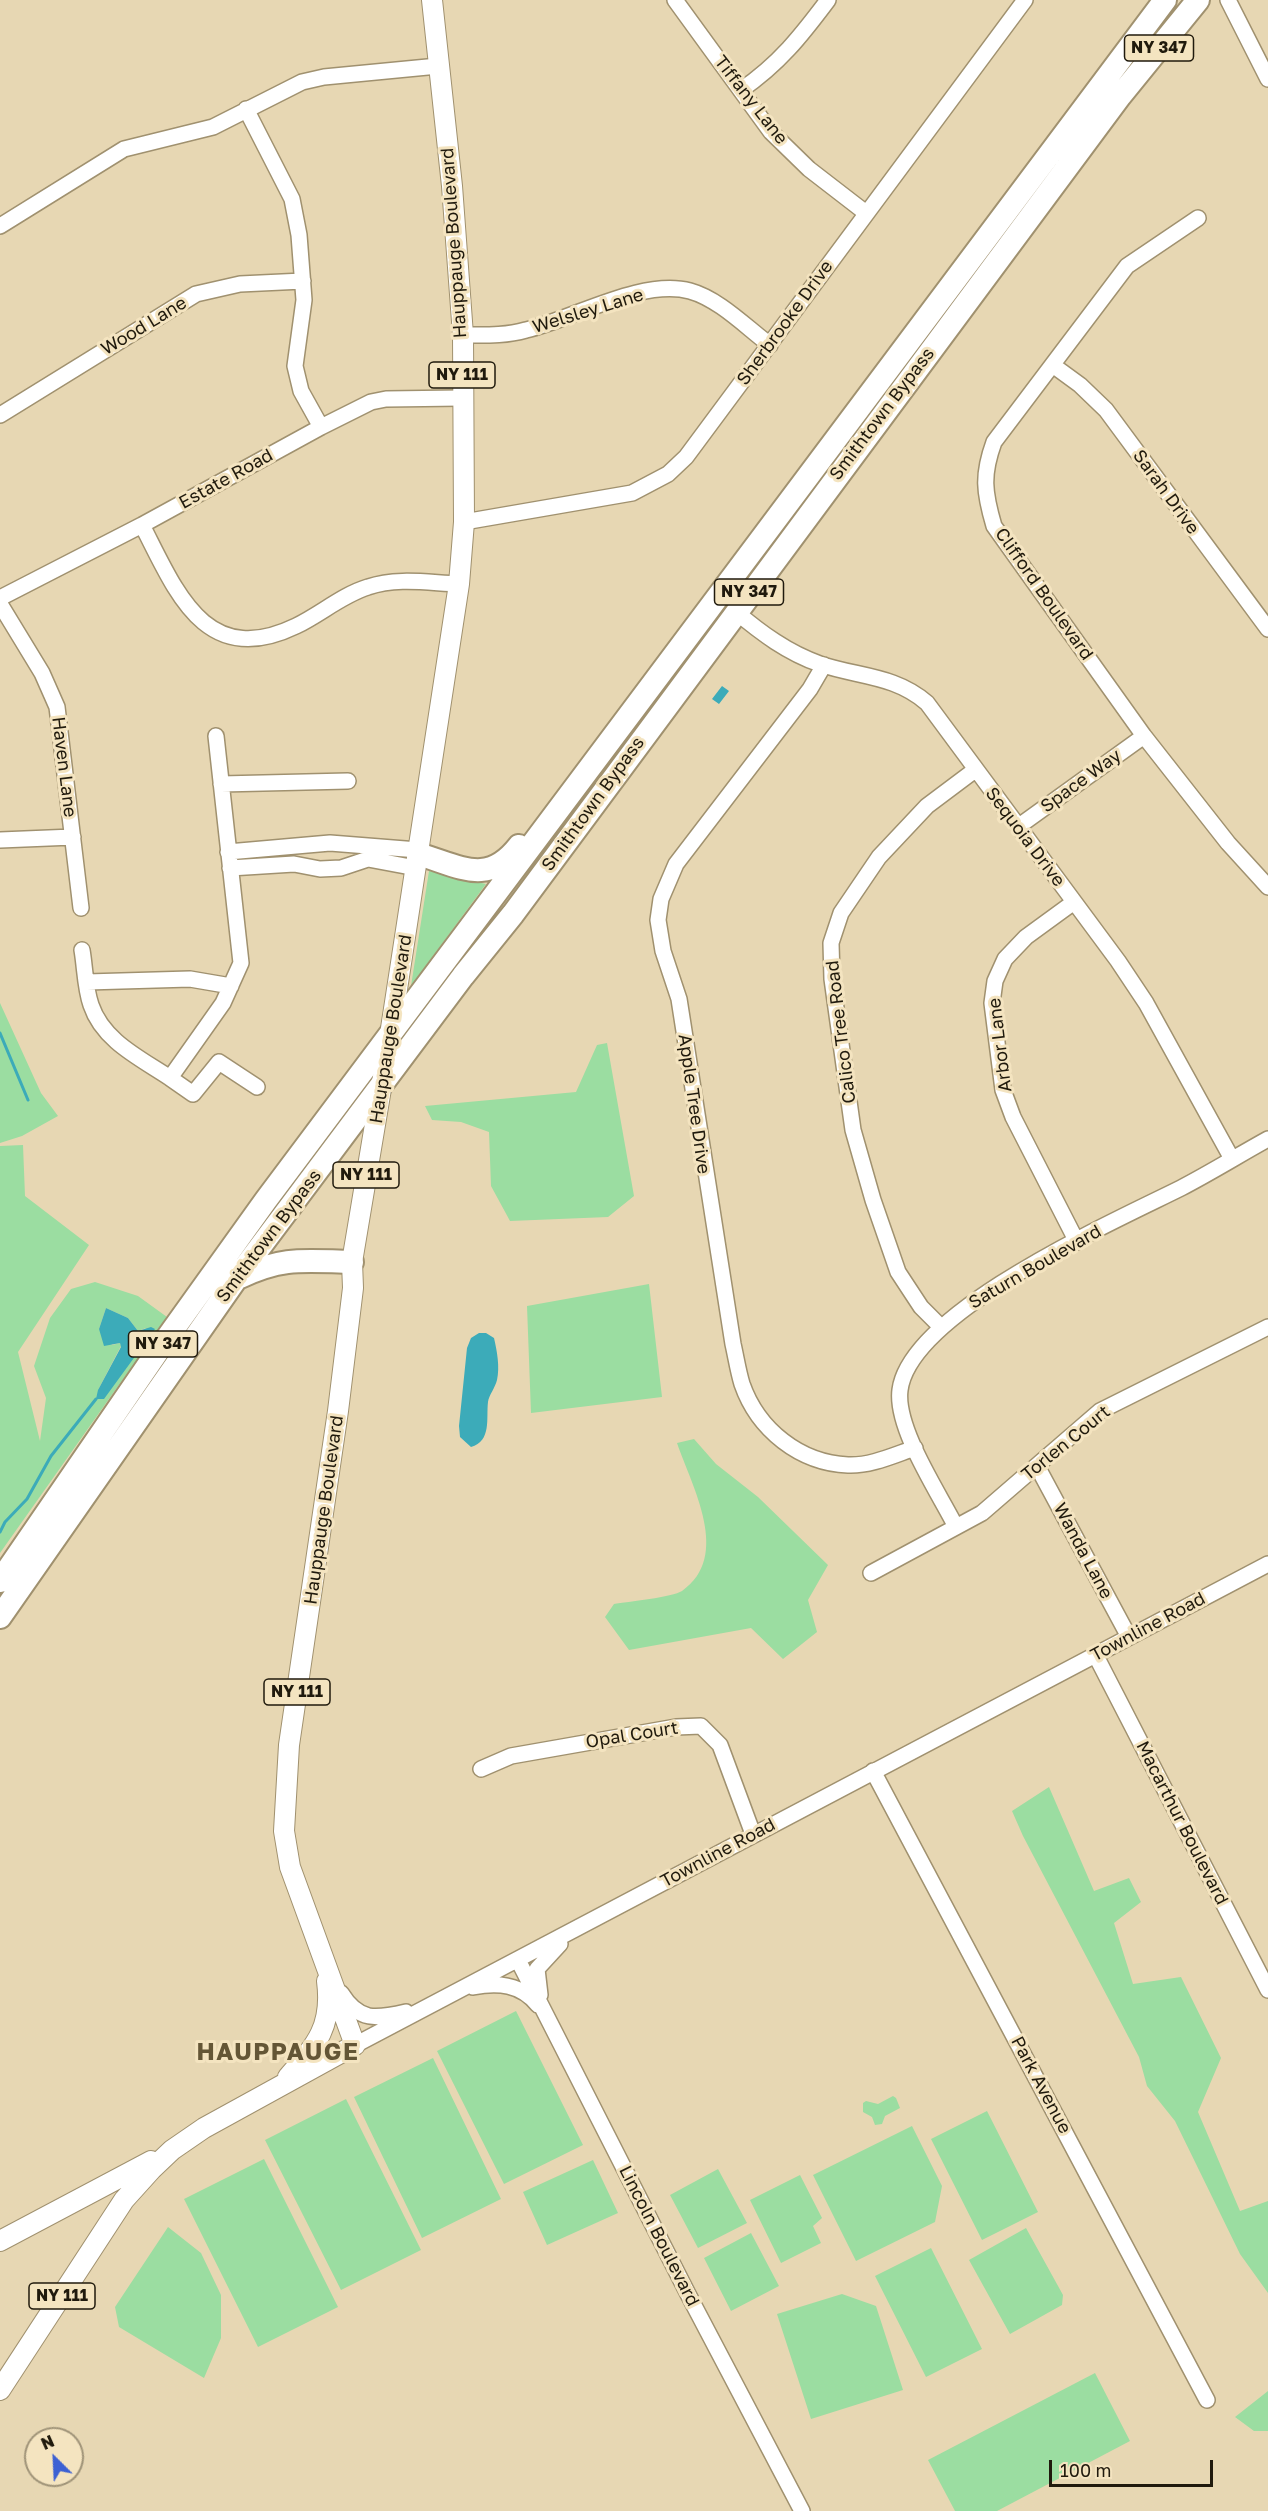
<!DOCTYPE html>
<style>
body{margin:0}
#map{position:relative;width:1268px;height:2511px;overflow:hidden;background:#e7d7b3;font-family:"Golos Text",sans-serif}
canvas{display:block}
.north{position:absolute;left:24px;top:2427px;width:60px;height:60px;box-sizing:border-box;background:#f4e4c0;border:2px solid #9f9378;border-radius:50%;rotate:336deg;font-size:16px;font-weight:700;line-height:24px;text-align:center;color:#201a0d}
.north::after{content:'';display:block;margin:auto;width:21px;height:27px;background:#3d61d3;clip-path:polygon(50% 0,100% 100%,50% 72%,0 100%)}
.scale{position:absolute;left:1049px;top:2460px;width:164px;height:27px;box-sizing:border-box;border:3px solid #201a0d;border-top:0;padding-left:8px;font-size:18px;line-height:21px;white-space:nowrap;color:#201a0d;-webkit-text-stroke:4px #f4e4c0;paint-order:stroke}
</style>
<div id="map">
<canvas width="1268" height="2511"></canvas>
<div class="north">N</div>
<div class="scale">100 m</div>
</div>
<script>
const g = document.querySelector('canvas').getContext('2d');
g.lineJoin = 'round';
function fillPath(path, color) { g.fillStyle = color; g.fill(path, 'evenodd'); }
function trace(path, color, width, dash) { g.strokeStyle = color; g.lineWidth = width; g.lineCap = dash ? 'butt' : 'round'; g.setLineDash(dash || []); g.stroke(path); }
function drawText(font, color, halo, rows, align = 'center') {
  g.font = font + ' "Golos Text",sans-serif'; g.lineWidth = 6; g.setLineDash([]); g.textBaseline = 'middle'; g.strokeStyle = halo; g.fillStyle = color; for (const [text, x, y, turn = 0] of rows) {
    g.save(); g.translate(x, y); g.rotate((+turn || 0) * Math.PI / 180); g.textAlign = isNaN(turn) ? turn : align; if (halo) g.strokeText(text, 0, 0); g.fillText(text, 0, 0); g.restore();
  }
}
fillPath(new Path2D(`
 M429 871 486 884 411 986Z
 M0 1003 41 1093 58 1116 22 1136 0 1143Z
 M607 1043 634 1196 608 1217 510 1221 491 1186 489 1132 461 1122 432 1120 425 1106 576 1092 597 1045Z
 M23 1145 25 1196 89 1245 18 1352 40 1441 46 1398 34 1366 50 1318 71 1289 95 1282 138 1296 167 1317 0 1553V1146ZM106 1308 128 1318 138 1331 146 1328 98 1390 121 1346 120 1343 112 1345 99 1329Z
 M649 1284 662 1397 531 1413 527 1306Z
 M694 1439 716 1464 758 1497 828 1565 808 1600 817 1632 783 1659 751 1628 629 1650 605 1617 614 1604C627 1602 673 1597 682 1591 732 1556 692 1487 677 1443Z
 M1049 1787 1094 1891 1129 1878 1141 1902 1114 1923 1133 1984 1181 1977 1221 2058 1198 2112 1240 2211 1268 2201V2293L1240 2254 1175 2121 1147 2086 1139 2057 1023 1836 1012 1811Z
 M516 2011 583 2145 504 2184 437 2051Z
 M433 2058 501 2199 422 2238 354 2097Z
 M893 2096 896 2098 900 2108 885 2116 882 2124 875 2125 872 2117 863 2112V2103L866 2101 878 2104Z
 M346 2099 421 2250 341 2290 265 2140Z
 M987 2111 1038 2212 982 2240 931 2139Z
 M912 2126 942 2186 935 2222 856 2261 813 2175Z
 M264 2159 338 2307 258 2347 184 2199Z
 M593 2160 618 2213 547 2245 523 2192Z
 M718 2169 747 2223 698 2248 670 2195Z
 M800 2175 822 2218 813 2226 821 2243 781 2263 750 2200Z
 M168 2227 201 2253 221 2295V2338L204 2378 119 2327 115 2307Z
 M1026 2228 1063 2295 1062 2305 1010 2334 969 2260Z
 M751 2233 779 2286 731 2311 704 2258Z
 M931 2248 982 2349 926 2377 875 2276Z
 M842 2294 876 2306 903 2390 811 2419 777 2314Z
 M1095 2373 1130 2441 997 2511H955L928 2460Z
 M1268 2391V2431H1254L1235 2417Z`), '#9bdda1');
fillPath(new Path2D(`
 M722 686 729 691 719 704 712 699Z
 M106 1308 128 1318 138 1331 151 1327 155 1329 104 1399H96L98 1390 121 1347 120 1343 104 1346 99 1329Z
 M479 1333H486L494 1338C497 1351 500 1367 497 1380 495 1388 489 1395 488 1402 486 1418 492 1441 471 1447L460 1437 459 1426 467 1348 471 1338Z`), '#3cabb9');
trace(new Path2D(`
 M0 1033 28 1100
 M0 1532 5 1522 27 1499 51 1456 96 1399`), '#3cabb9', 3);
const minor = new Path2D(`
 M675 0 771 132 809 169 866 213
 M1228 0 1268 79
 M741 90C779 64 801 36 828 0
 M246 109 292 199 299 235 304 300 295 366 301 391 321 427
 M1198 218 1127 266 994 442C982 475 984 492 994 526L1144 736 1228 843 1268 887
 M0 226 124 149 213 127 302 82 324 77 438 66
 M463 335C485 335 505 336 526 330 573 319 642 278 690 291 719 299 746 327 770 345
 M1054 366 1080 385 1106 410 1268 629
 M0 415 196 294 240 284 303 281
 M464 522 632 493 668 474 686 457 1025 0
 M142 525C176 591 205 670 296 626 321 614 342 595 368 587 398 577 429 583 459 584
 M0 598 142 525 321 427 371 402 386 399 461 398
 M0 604 42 673 57 707 81 908
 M735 611C761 633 788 653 820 664 858 677 895 675 927 703L1118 961 1146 1003 1232 1159
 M824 665 810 689 676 864 661 899 658 920 663 951 679 999 733 1344C736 1357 738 1371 742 1384 758 1430 800 1463 848 1465 871 1466 894 1455 915 1448
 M216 736 241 963 223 1003 170 1078 193 1094 219 1062 257 1087
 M221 784 348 781
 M1019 826 1144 736
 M0 840 73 837
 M228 852 330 843 418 850
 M230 868 294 864 320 869 341 868 368 859 416 868
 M1074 902 1026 937 1005 959 995 981 992 1003 1003 1090 1013 1117 1077 1242
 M82 950C85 967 85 988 91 1005 103 1041 140 1058 170 1078
 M87 982 190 979 231 986
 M941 1327 921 1307 898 1272 873 1200 853 1130 832 979 831 943 841 913 879 857 927 806 975 770
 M1037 1466 1129 1637
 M956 1527C939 1493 895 1428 900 1390 910 1312 1115 1221 1181 1188 1210 1173 1239 1155 1268 1139
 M871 1573 982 1513 1100 1411 1268 1327
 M1096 1656 1268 1990
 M481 1769 511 1756 676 1727 701 1726 720 1745 753 1834
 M873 1771 1207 2400
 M518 1960 689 2296 802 2511
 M473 1987C498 1982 521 1984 538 2005
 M341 1993C359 2022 376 2019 406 2012
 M540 1995 537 1969 560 1944
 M355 2045 1268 1564`);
const major = new Path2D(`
 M288 2077C316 2045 333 2027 327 1981
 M0 2241 151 2161
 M0 2390 124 2200 152 2169 172 2150 204 2128 355 2045 290 1867 284 1831 289 1745 338 1411 353 1288 352 1262 390 1035 459 584 464 522 463 335 452 186 432 0`);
const highway = new Path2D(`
 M418 854C460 866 487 887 519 846
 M240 1277C284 1256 306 1261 352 1262
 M0 1581 162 1345 266 1200 1165 0
 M0 1617 236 1279 463 976 513 914 1120 96 1198 0`);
trace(minor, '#a0916f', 18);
trace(major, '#a0916f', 22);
trace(highway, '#a0916f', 26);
trace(minor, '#fff', 15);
trace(major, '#fff', 20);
trace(highway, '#fff', 22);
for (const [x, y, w] of [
 [1159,48,69],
 [462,375,66],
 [749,592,69],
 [366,1175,66],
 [163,1344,69],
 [297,1692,66],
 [62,2296,66]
]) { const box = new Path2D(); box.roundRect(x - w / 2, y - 13, w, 26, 4.5); g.fillStyle = '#f4e4c0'; g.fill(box); trace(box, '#201a0d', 1.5); }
drawText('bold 16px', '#201a0d', null, [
 ["NY 347",1159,48],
 ["NY 111",462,375],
 ["NY 347",749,592],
 ["NY 111",366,1175],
 ["NY 347",163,1344],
 ["NY 111",297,1692],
 ["NY 111",62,2296]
]);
drawText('18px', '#201a0d', '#f4e4c0', [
 ["Tiffany Lane",751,100,52],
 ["Hauppauge Boulevard",454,243,-94],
 ["Welsley Lane",588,311,-17],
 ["Sherbrooke Drive",785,323,-54],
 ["Wood Lane",144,326,-31],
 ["Smithtown Bypass",882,414,-53],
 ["Estate Road",226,479,-29],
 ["Sarah Drive",1166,492,54],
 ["Clifford Boulevard",1044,594,55],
 ["Haven Lane",64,767,83],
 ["Space Way",1081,781,-36],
 ["Smithtown Bypass",593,804,-54],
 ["Sequoia Drive",1025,837,53],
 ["Hauppauge Boulevard",391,1029,-81],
 ["Calico Tree Road",841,1032,-97],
 ["Arbor Lane",1000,1045,-97],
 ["Apple Tree Drive",694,1104,82],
 ["Smithtown Bypass",269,1236,-53],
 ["Saturn Boulevard",1035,1267,-30],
 ["Torlen Court",1066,1443,-39],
 ["Hauppauge Boulevard",324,1510,-82],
 ["Wanda Lane",1083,1551,62],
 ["Townline Road",1148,1627,-28],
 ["Opal Court",632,1735,-9],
 ["Macarthur Boulevard",1182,1823,63],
 ["Townline Road",718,1853,-28],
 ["Park Avenue",1041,2085,62],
 ["Lincoln Boulevard",659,2236,63]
]);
g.letterSpacing = '1.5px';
drawText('bold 24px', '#645636', '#f4e4c0', [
 ["HAUPPAUGE",278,2052]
]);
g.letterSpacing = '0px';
</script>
